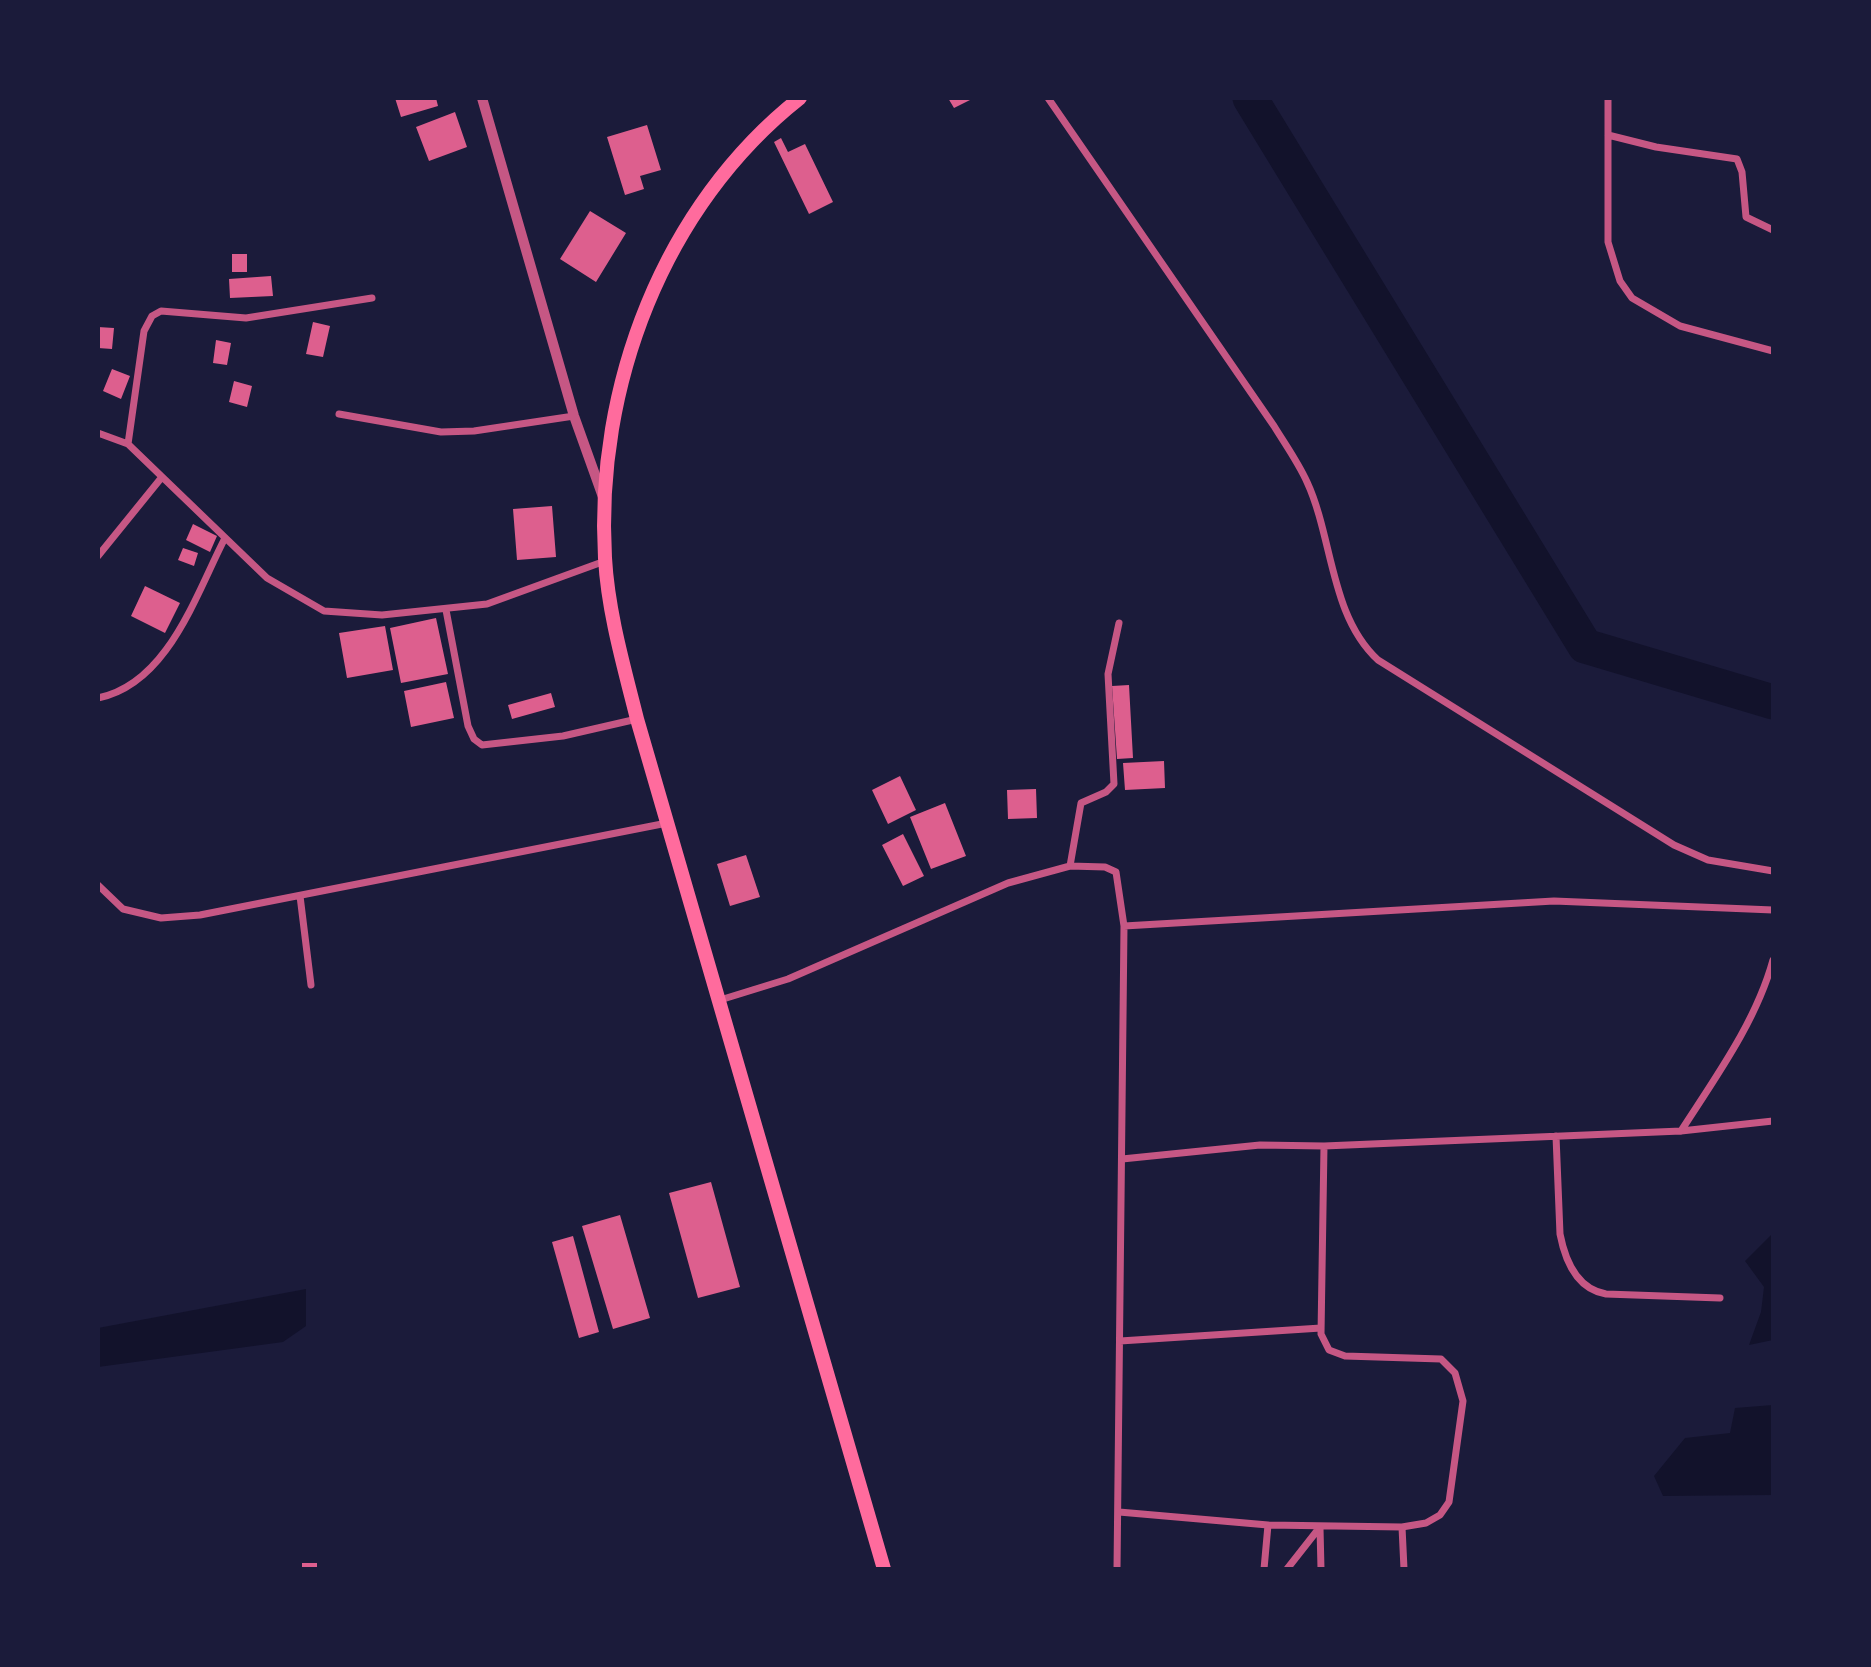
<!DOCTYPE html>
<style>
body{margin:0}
#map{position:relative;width:1871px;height:1667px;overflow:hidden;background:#1b1b3a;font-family:"IBM Plex Sans",sans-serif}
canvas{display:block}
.frame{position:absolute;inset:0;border:100px solid #1b1b3a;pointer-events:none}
</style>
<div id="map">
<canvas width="1871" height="1667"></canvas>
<div class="frame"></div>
</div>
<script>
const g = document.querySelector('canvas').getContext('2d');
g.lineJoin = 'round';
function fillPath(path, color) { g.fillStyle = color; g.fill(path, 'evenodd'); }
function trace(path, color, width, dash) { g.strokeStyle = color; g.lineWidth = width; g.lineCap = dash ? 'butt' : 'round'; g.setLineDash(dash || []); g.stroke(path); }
fillPath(new Path2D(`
 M1773 1233V1340L1749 1345 1761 1312 1764 1287 1745 1261Z
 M306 1289V1326L283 1342 98 1367V1328Z
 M1773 1405V1495L1663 1496 1654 1476 1685 1438 1730 1433 1735 1408Z`), '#12122b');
trace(new Path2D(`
 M1250 98 1585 646 1773 702`), '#12122b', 35);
fillPath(new Path2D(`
 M395 98H436L438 106 401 117Z
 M948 98H974L954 108Z
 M455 112 467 147 429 161 416 127Z
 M647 125 661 170 640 176 644 189 625 195 607 137Z
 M781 138 788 152 805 144 833 202 809 214 774 142Z
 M590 211 626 233 596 282 560 259Z
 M232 254H247V272H232Z
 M271 276 273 296 230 298 229 279Z
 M313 322 330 326 323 357 306 354Z
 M98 327 114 328 112 349 98 348Z
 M216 340 231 343 227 365 213 363Z
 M112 369 130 376 121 399 103 391Z
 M234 381 252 386 247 407 229 402Z
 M552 506 556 557 517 560 513 509Z
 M193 524 217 536 210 552 186 540Z
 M183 548 198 553 194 566 178 560Z
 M145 586 180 603 165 633 131 616Z
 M436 618 448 674 401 683 390 628Z
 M385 626 393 670 347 678 339 633Z
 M446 682 454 718 411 727 404 691Z
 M1129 685 1133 758 1117 759 1112 686Z
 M551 693 555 707 512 719 508 705Z
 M1164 761 1165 788 1125 790 1123 763Z
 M900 776 916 810 888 824 872 790Z
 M1036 789 1037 818 1008 819 1007 790Z
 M945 803 966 856 931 869 910 817Z
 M903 834 924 876 903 886 882 845Z
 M746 855 760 897 730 906 717 864Z
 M711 1182 740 1287 698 1298 669 1193Z
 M620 1215 650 1318 613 1329 582 1226Z
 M573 1236 599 1332 579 1338 552 1242Z
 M302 1563H317V1569H302Z`), '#dd5f8e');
trace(new Path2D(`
 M1048 98 1274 426C1285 444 1298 462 1307 482 1333 538 1330 616 1378 660L1674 845 1708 860 1773 871
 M1608 98V242L1620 281 1632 298 1680 326 1773 351
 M1608 135 1656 147 1737 159 1742 172 1746 217 1773 230
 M339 414 441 432 474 431 574 416
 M98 433 128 444 267 578 324 611 382 615 487 604 605 561
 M128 444 144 331 152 316 161 311 246 318 372 298
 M98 556 162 477
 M446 610 468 726 474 739 482 745 563 736 637 719
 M98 698C168 684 196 594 225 538
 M1070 866 1081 803 1106 792 1114 784 1108 674 1119 623
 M98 885 123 909 161 918 200 915 667 823
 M300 896 311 985
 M1124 926 1554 901 1773 910
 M720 1000 788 979 1008 883 1070 866 1105 867 1116 872 1124 926 1117 1569
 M1681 1131C1715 1078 1756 1022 1773 960
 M1556 1136 1560 1234C1565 1260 1577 1289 1606 1294L1720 1298
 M1122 1159 1260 1145 1324 1146 1681 1131 1773 1121
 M1120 1341 1321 1328
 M1119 1512 1268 1525 1402 1527 1426 1523 1440 1515 1449 1502 1463 1401 1455 1373 1441 1359 1345 1356 1329 1350 1321 1334 1324 1146
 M1402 1527 1404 1569
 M1320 1528 1321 1569
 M1264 1569 1268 1525
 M1287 1569 1320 1527`), '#c65784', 7);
trace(new Path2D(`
 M482 98 574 416 603 497`), '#c65784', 10);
trace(new Path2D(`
 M800 98C663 206 595 387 605 558 608 612 624 667 637 719L884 1569`), '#ff6b9d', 14);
</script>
